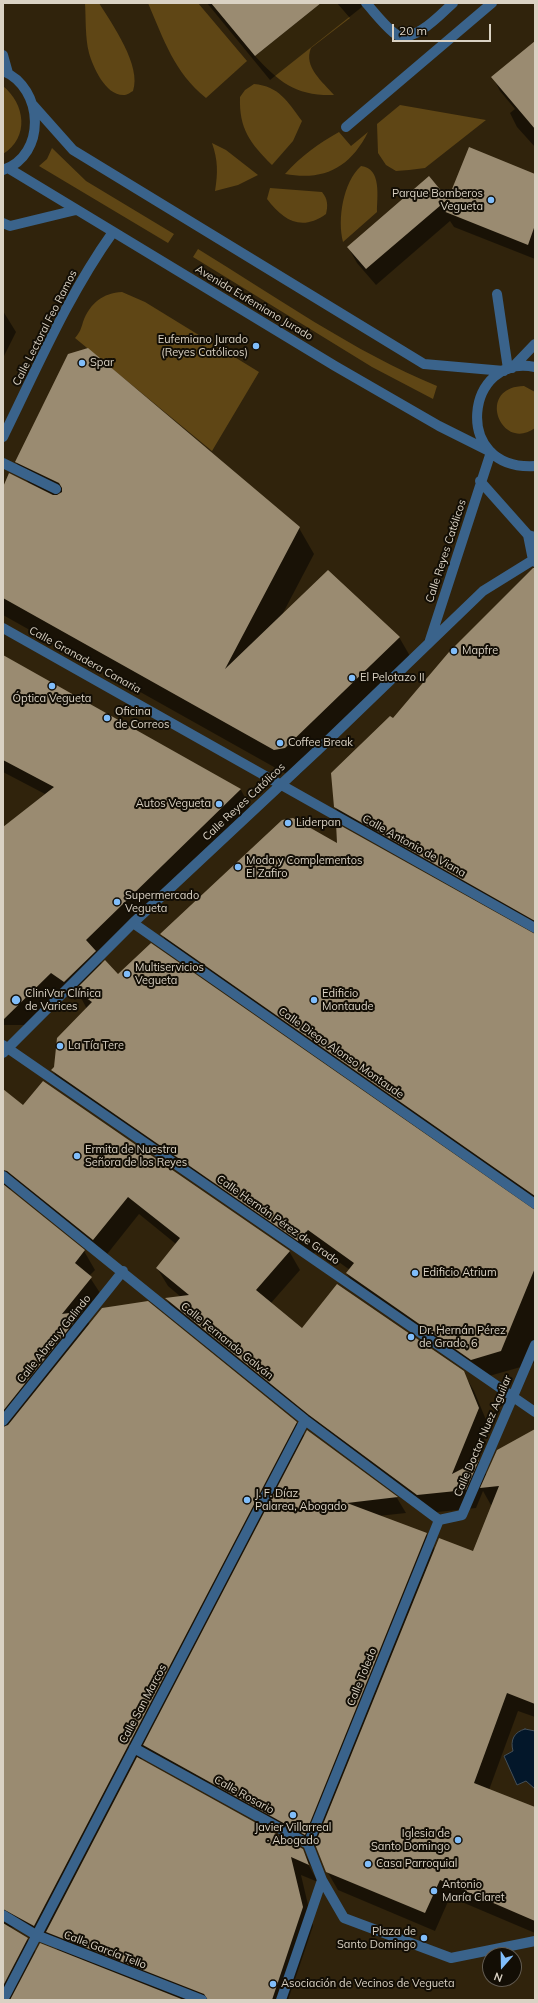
<!DOCTYPE html>
<meta charset="utf-8">
<style>
body{margin:0}
#map{position:relative;width:538px;height:2003px;overflow:hidden;background:#30230c;font-family:Mulish,sans-serif}
canvas{display:block}
.frame{position:absolute;inset:0;border:4px solid #dad2c4;pointer-events:none}
.north{position:absolute;left:482px;top:1947px;width:40px;height:40px;box-sizing:border-box;background:#130e05;border:1px solid #635c51;border-radius:50%;rotate:200deg;font-size:11px;font-weight:700;line-height:16px;text-align:center;color:#dad2c4}
.north::after{content:'';display:block;margin:auto;width:14px;height:18px;background:#80bdfa;clip-path:polygon(50% 0,100% 100%,50% 72%,0 100%)}
.scale{position:absolute;left:392px;top:24px;width:99px;height:18px;box-sizing:border-box;border:2px solid #dad2c4;border-top:0;padding-left:5px;font-size:12px;line-height:14px;white-space:nowrap;color:#dad2c4;-webkit-text-stroke:3px #130e05;paint-order:stroke}
</style>
<div id="map">
<canvas width="538" height="2003"></canvas>
<div class="frame"></div>
<div class="north">N</div>
<div class="scale">20 m</div>
</div>
<script>
const g = document.querySelector('canvas').getContext('2d');
g.lineJoin = 'round';
function fillPath(path, color) { g.fillStyle = color; g.fill(path, 'evenodd'); }
function trace(path, color, width, dash) { g.strokeStyle = color; g.lineWidth = width; g.lineCap = dash ? 'butt' : 'round'; g.setLineDash(dash || []); g.stroke(path); }
function drawText(font, color, halo, rows, align = 'center') {
  g.font = font + ' Mulish,sans-serif'; g.lineWidth = 4; g.setLineDash([]); g.textBaseline = 'middle'; g.strokeStyle = halo; g.fillStyle = color; for (const [text, x, y, turn = 0] of rows) {
    g.save(); g.translate(x, y); g.rotate((+turn || 0) * Math.PI / 180); g.textAlign = isNaN(turn) ? turn : align; if (halo) g.strokeText(text, 0, 0); g.fillText(text, 0, 0); g.restore();
  }
}
fillPath(new Path2D(`
 M85 3H99C112 24 142 66 133 91 131 92 127 95 125 95 106 97 93 67 89 53 85 37 86 19 85 3Z
 M148 3H198L247 61 206 98C174 72 164 40 148 3Z
 M321 3H337L350 18 311 48C303 67 323 82 334 95 296 96 280 83 255 56Z
 M254 84C279 86 288 102 302 121L293 141 272 165C250 143 239 129 240 97L245 90Z
 M3 86C25 104 30 137 3 154Z
 M400 105 486 120 425 168 409 170 396 171 386 165 378 153 377 124Z
 M339 132 351 146 368 132C350 168 324 181 285 174 301 156 318 144 339 132Z
 M212 143 226 150 258 175 238 185 215 191C218 173 218 160 212 143Z
 M52 148 86 181 174 234 168 243 39 166 47 159Z
 M361 166C382 168 377 197 377 212L343 242C337 220 343 182 361 166Z
 M270 188 322 192C328 199 328 206 326 214 301 232 283 220 267 199Z
 M198 249C275 296 354 352 437 386L433 399 372 367 193 257Z
 M122 292 145 302 259 372 212 451 75 338C80 332 81 329 83 322 90 303 103 293 122 292Z
 M524 386 535 392V428C501 453 475 387 524 386Z`), '#5f4615');
const water = new Path2D(`
 M525 1729 535 1731V1789L526 1781 517 1785 504 1756 513 1751C510 1740 514 1732 525 1729Z`);
fillPath(water, '#03172a');
trace(water, '#444f58', 1);
fillPath(new Path2D(`
 M207 3H367L270 80Z
 M535 53V147L517 127 510 113 515 109 500 91 493 77Z
 M535 175V259L454 227 450 221 376 285 357 263 348 247 429 178 448 201Z
 M3 311 16 332 3 358Z
 M16 462 299 528 314 554 282 615 399 637 414 663 300 774 290 776 3 615V489L29 484Z
 M535 569V932L346 826 335 807 393 720 450 652 530 571Z
 M3 656 241 790 251 809 98 957 102 964 118 975 535 1211V1363L482 1378 358 1292 347 1274 350 1270 319 1248 309 1259 63 1089 53 1071 87 1009 80 996 75 1000 62 991 27 1025H3V828L45 794 3 772Z
 M338 845 535 935V1206L172 953 162 934Z
 M23 1106 289 1251 300 1270 271 1303 302 1329 463 1372 474 1391 489 1427 474 1463 478 1461 487 1476 535 1430V1717L518 1711 489 1790 535 1808V1933L450 1897 435 1931 338 1890 327 1871 316 1844 314 1850 146 1749 141 1760 302 1849 313 1868 314 1872 310 1864H308L318 1882 301 1875 313 1926 288 2000H3V1110ZM12 1188 104 1258 139 1214 176 1244 157 1268 168 1286 181 1297 167 1299 177 1317 428 1513 476 1508 483 1491 492 1507 474 1552 435 1550 426 1534 378 1516 406 1513 397 1498 308 1431 305 1437 296 1422 90 1325 85 1317 102 1296 89 1276 95 1270 84 1251 9 1190ZM9 1927 17 1928 45 1944 49 1936 59 1952 36 1953 27 1939Z`), '#0007');
fillPath(new Path2D(`
 M211 3H321L255 56Z
 M535 41V129L491 77Z
 M469 147 535 174V225L528 245 443 211 448 199 366 269 347 247 429 176 448 199Z
 M88 348 300 527 225 669 328 570 400 637 285 748 274 750 3 598V487L9 473 53 495H57L62 492V488L59 483 15 462 68 354Z
 M533 568H535V921L334 807 331 773 390 716 393 718 449 652Z
 M3 655 241 789 86 940 96 951 64 982 51 973 3 1020V827L54 787 3 760Z
 M293 818 337 843 336 823 535 934V1196L160 934 282 820Z
 M151 943 535 1210V1268L501 1351 471 1360 346 1273 354 1263 308 1230 298 1241 51 1070 54 1067 57 1038 92 1002 75 990 105 960 118 974Z
 M43 1081 290 1251 256 1290 302 1328 337 1284 464 1371 479 1408 452 1474 479 1460 466 1490 417 1495 309 1415 165 1298 189 1295 156 1268 180 1238 128 1197 93 1240 7 1171 3 1170V1089L23 1105Z
 M3 1184 85 1250 75 1263 92 1277 62 1314 83 1311 3 1411Z
 M148 1301 297 1422 34 1926 3 1909V1427L8 1425 102 1308Z
 M535 1429V1704L507 1693 474 1783 535 1807V1921L440 1880 425 1913 326 1872 315 1844 439 1538 473 1551 499 1486 480 1488 497 1450Z
 M307 1430 398 1497 347 1503 427 1533 305 1835 143 1745Z
 M137 1757 303 1849 309 1865 291 1857 303 1907 272 2000H208L204 1994 46 1932Z
 M3 1923 28 1938 3 1986Z
 M40 1943 184 2000H10Z`), '#9a8b71');
trace(new Path2D(`
 M366 3C375 13 384 25 394 33 411 47 441 14 453 3
 M3 55 8 73
 M3 71C44 88 47 155 3 170
 M33 105 73 150 424 364 504 371
 M346 127 492 3
 M8 168 335 366 439 426 491 452
 M3 223 10 226 76 210
 M497 294 508 369
 M535 367C466 352 450 471 535 466
 M512 368 535 344
 M3 437C37 368 68 295 113 232
 M3 463 56 489
 M480 481 528 535 535 537
 M528 535 533 560 535 562
 M3 628 535 928
 M430 640 491 452
 M133 923 535 1204
 M3 1045 535 1412
 M3 1053 133 923 319 749 483 591 533 560
 M3 1176 305 1420 439 1520
 M3 1421 123 1271
 M439 1520 462 1515 535 1345
 M134 1748 308 1844 322 1880 344 1918 451 1958 535 1941
 M308 1844 439 1520
 M3 1915 36 1935 202 2000
 M3 2000 305 1420
 M281 2000 322 1880`), '#3a638b', 10);
for (const [x, y, r, color] of [
 [491,200,4,"#80bdfa"],
 [256,346,4,"#80bdfa"],
 [82,363,4,"#80bdfa"],
 [454,651,4,"#80bdfa"],
 [352,678,4,"#80bdfa"],
 [52,686,4,"#80bdfa"],
 [107,718,4,"#80bdfa"],
 [280,743,4,"#80bdfa"],
 [219,804,4,"#80bdfa"],
 [288,823,4,"#80bdfa"],
 [238,867,4,"#80bdfa"],
 [117,902,4,"#80bdfa"],
 [127,974,4,"#80bdfa"],
 [16,1000,5,"#80bdfa"],
 [314,1000,4,"#80bdfa"],
 [60,1046,4,"#80bdfa"],
 [77,1156,4,"#80bdfa"],
 [415,1273,4,"#80bdfa"],
 [411,1337,4,"#80bdfa"],
 [247,1500,4,"#80bdfa"],
 [293,1815,4,"#80bdfa"],
 [458,1840,4,"#80bdfa"],
 [368,1864,4,"#80bdfa"],
 [434,1891,4,"#80bdfa"],
 [424,1938,4,"#80bdfa"],
 [273,1984,4,"#80bdfa"]
]) { const dot = new Path2D(); dot.arc(x, y, r, 0, 2 * Math.PI); g.fillStyle = color; g.fill(dot); trace(dot, '#130e05', 1.5); }
drawText('11px', '#dad2c4', '#130e05', [
 ["Parque Bomberos",483,194,"right"],
 ["Vegueta",483,207,"right"],
 ["Eufemiano Jurado",248,340,"right"],
 ["(Reyes Católicos)",248,353,"right"],
 ["Spar",90,363],
 ["Mapfre",462,651],
 ["El Pelotazo II",360,678],
 ["Óptica Vegueta",52,699,"center"],
 ["Oficina",115,712],
 ["de Correos",115,725],
 ["Coffee Break",288,743],
 ["Autos Vegueta",211,804,"right"],
 ["Liderpan",296,823],
 ["Moda y Complementos",246,861],
 ["El Zafiro",246,874],
 ["Supermercado",125,896],
 ["Vegueta",125,909],
 ["Multiservicios",135,968],
 ["Vegueta",135,981],
 ["CliniVar Clínica",25,994],
 ["de Varices",25,1007],
 ["Edificio",322,994],
 ["Montaude",322,1007],
 ["La Tía Tere",68,1046],
 ["Ermita de Nuestra",85,1150],
 ["Señora de los Reyes",85,1163],
 ["Edificio Atrium",423,1273],
 ["Dr. Hernán Pérez",419,1331],
 ["de Grado, 6",419,1344],
 ["J. F. Díaz",255,1494],
 ["Palarea, Abogado",255,1507],
 ["Javier Villarreal",293,1828,"center"],
 ["· Abogado",293,1841,"center"],
 ["Iglesia de",450,1834,"right"],
 ["Santo Domingo",450,1847,"right"],
 ["Casa Parroquial",376,1864],
 ["Antonio",442,1885],
 ["María Claret",442,1898],
 ["Plaza de",416,1932,"right"],
 ["Santo Domingo",416,1945,"right"],
 ["Asociación de Vecinos de Vegueta",281,1984]
], 'left');
drawText('11px', '#dad2c4', '#130e05', [
 ["Avenida Eufemiano Jurado",254,303,31],
 ["Calle Lectoral Feo Ramos",45,328,-63],
 ["Calle Reyes Católicos",446,551,-72],
 ["Calle Granadera Canaria",85,660,29],
 ["Calle Reyes Católicos",244,802,-43],
 ["Calle Antonio de Viana",414,846,29],
 ["Calle Diego Alonso Montaude",341,1053,35],
 ["Calle Hernán Pérez de Grado",278,1220,35],
 ["Calle Abreu y Galindo",54,1339,-51],
 ["Calle Fernando Galván",227,1341,39],
 ["Calle Doctor Nuez Aguilar",483,1436,-67],
 ["Calle Toledo",362,1677,-68],
 ["Calle San Marcos",143,1704,-62],
 ["Calle Rosario",244,1795,29],
 ["Calle García Tello",105,1950,21]
]);
</script>
